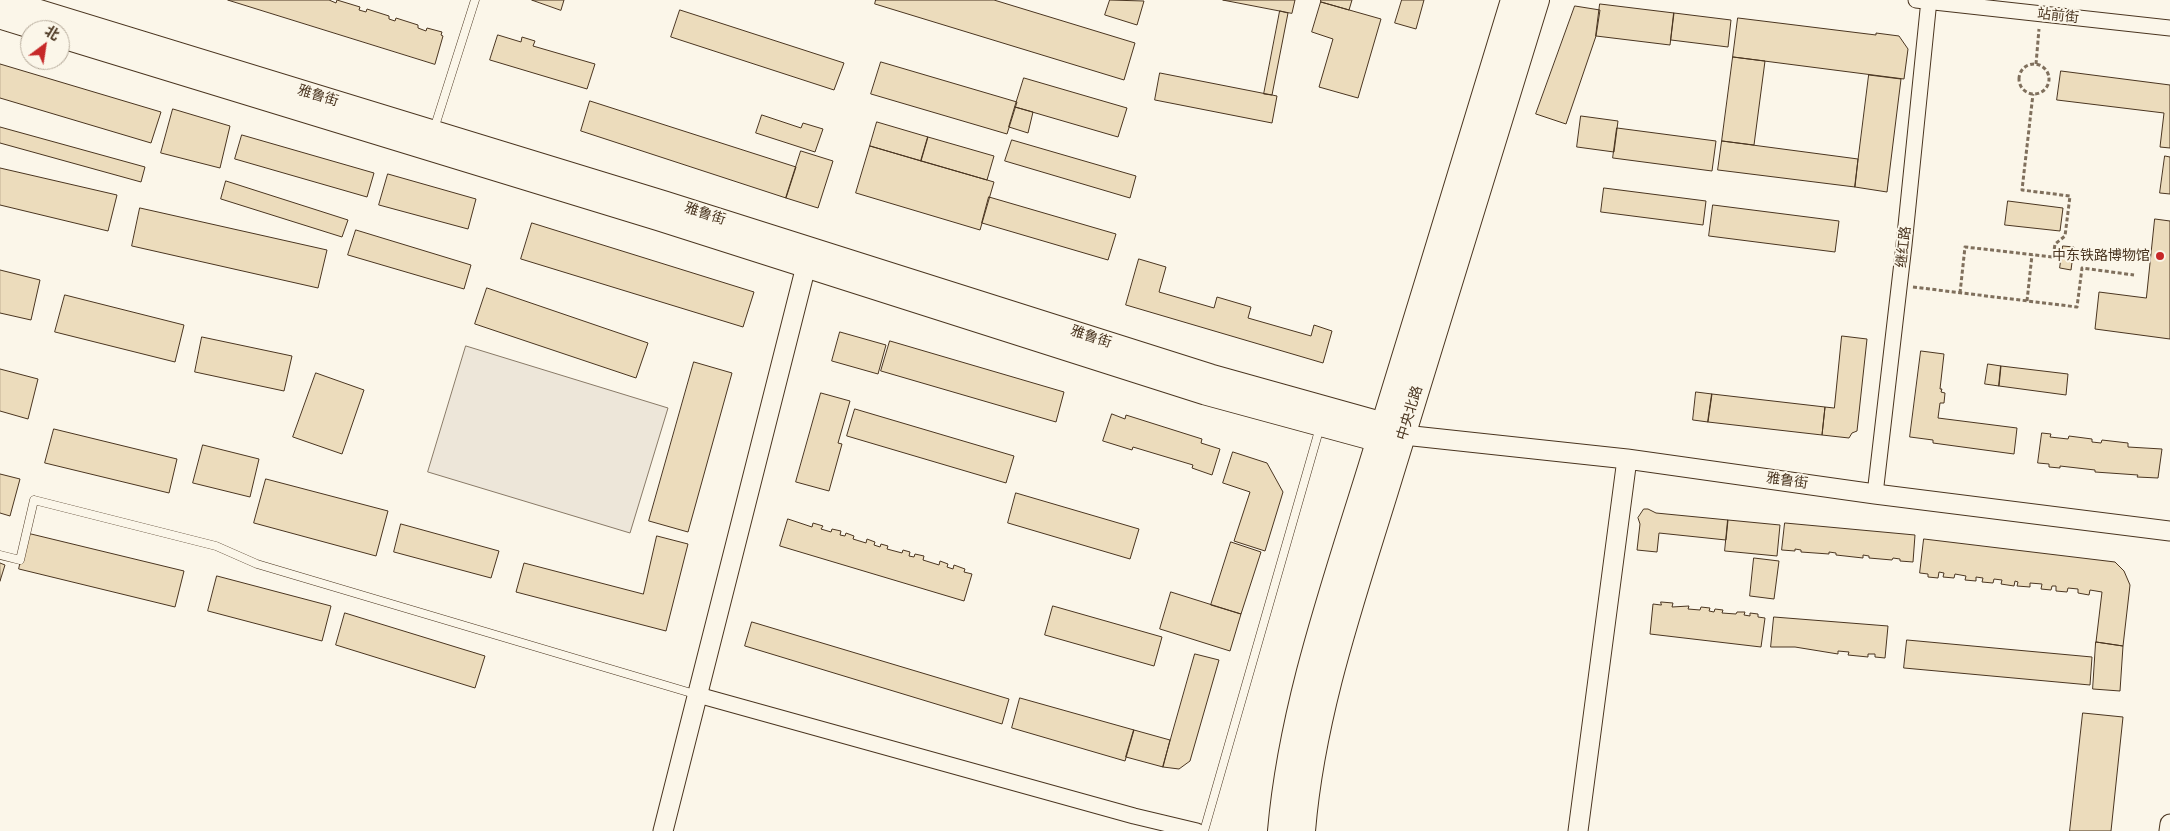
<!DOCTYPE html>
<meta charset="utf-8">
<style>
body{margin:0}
#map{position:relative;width:2170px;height:831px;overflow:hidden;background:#fbf6e9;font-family:"Open Sans","Noto Sans SC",sans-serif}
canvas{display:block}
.north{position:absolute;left:20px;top:20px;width:50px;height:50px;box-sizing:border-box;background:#fbf6e9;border:1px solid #b4a999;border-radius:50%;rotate:31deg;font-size:14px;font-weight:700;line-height:20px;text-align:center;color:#4a3520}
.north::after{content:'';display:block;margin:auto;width:18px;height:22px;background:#c62828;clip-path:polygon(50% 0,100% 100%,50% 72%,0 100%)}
</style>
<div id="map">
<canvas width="2170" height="831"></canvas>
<div class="north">北</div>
</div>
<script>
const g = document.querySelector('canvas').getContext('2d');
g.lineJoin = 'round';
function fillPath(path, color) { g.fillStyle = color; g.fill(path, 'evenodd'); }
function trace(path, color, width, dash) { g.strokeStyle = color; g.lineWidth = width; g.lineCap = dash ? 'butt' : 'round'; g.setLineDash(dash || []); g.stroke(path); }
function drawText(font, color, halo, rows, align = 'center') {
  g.font = font + ' "Open Sans","Noto Sans SC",sans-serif'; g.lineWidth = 4; g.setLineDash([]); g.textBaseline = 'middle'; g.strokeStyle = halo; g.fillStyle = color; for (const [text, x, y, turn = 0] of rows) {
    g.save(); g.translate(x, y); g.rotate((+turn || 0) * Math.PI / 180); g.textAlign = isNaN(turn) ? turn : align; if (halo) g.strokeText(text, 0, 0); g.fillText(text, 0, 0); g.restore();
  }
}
const green = new Path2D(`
 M466 346 668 408 630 533 428 472Z`);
fillPath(green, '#ede6d9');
trace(green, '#887966', 1);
const building = new Path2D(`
 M228 0H329L336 3 337 0 360 7 359 10 366 12 367 9 389 16V19L395 21 396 18 418 25V28L426 31 427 28 442 32 441 35 443 36 435 64Z
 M532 0H564L561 10Z
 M876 0H994L1135 43 1124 80 875 4Z
 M1110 0 1144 1 1137 25 1105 15Z
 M1223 0H1295L1292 13Z
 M1321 0H1352L1349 10 1321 2Z
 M1402 0H1424L1416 29 1395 23Z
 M1321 2 1381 19 1358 98 1319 87 1333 39 1312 32Z
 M1600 4 1674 13 1670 45 1596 36Z
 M1575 6 1600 10 1596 36 1566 124 1536 114Z
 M680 10 844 63 834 90 671 37Z
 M1280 11 1288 13 1272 95 1264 94Z
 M1674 13 1731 20 1728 47 1671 40Z
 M1738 18 1876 35V33L1899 36 1908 49 1904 79 1733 57Z
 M498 35 521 42 522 37 535 41 533 46 595 64 587 89 490 60Z
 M1733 57 1765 61 1754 145 1722 141Z
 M881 62 1017 102 1007 134 871 94Z
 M0 64 161 112 151 143 0 98Z
 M2061 71 2170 85V148L2160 147 2164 113 2057 100Z
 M1160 73 1277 96 1272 123 1155 100Z
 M1869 75 1901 79 1887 192 1855 187Z
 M1024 78 1127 108 1118 137 1015 107Z
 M590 101 796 167 786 198 581 131Z
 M1015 107 1033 112 1028 133 1009 127Z
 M173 109 230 126 220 168 161 153Z
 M762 115 801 128 803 123 823 129 815 152 756 133Z
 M1581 116 1618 121 1614 152 1577 147Z
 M877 122 928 137 921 161 870 146Z
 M0 127 145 167 141 182 0 143Z
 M1617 128 1716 141 1712 171 1613 158Z
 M242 135 374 173 367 197 235 159Z
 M928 137 994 156 987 180 921 161Z
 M1012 140 1136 176 1130 198 1005 161Z
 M1722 141 1858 159 1855 187 1718 170Z
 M870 146 994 182 980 230 856 193Z
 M801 151 833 161 818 208 786 198Z
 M2165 156 2170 157V194L2160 193Z
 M0 168 117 195 108 231 0 205Z
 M388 174 476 199 468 229 379 205Z
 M226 181 348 220 342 237 221 199Z
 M1604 188 1706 201 1703 225 1601 212Z
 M989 197 1116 234 1108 260 982 223Z
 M2008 201 2063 208 2060 231 2005 225Z
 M1713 205 1839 221 1835 252 1709 236Z
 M140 208 327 250 318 288 132 246Z
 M2155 219 2170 221V339L2095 329 2099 292 2146 298Z
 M532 223 754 292 743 327 521 259Z
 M356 230 471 265 464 289 348 255Z
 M2063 246 2074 247 2071 270 2060 268Z
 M1139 259 1166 267 1159 292 1214 308 1217 297 1251 307 1248 318 1311 336 1314 325 1332 331 1323 363 1126 305Z
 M0 270 40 280 31 320 0 313Z
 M487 288 648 343 636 378 475 324Z
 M65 295 184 325 175 362 55 332Z
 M840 332 886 345 878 374 832 361Z
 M1842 336 1867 339 1857 431 1852 433 1849 438 1822 435 1825 407 1834 408Z
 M202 337 292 356 284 391 195 372Z
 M890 341 1064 392 1056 422 881 371Z
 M1921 351 1944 354 1940 389H1942L1941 392 1945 393 1944 403H1940L1938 418 2017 428 2014 454 1933 443V440L1910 437Z
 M694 362 732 373 688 532 649 521Z
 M1988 364 2001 366 1999 386 1985 384Z
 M2001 366 2068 374 2066 395 1999 386Z
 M0 369 38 379 28 419 0 411Z
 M316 373 364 390 342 454 293 437Z
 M1696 392 1712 394 1708 422 1693 420Z
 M821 393 850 401 838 443 842 444 829 491 796 482Z
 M1712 394 1825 407 1822 435 1708 422Z
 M855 409 1014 456 1006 483 847 436Z
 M1112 414 1125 419 1126 415 1202 439 1201 443 1220 449 1212 475 1192 468 1193 465 1133 447 1132 450 1103 441Z
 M54 429 177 459 169 493 45 463Z
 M2042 433 2051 434 2050 437 2068 439 2069 436 2092 439V442L2101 443 2102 440 2128 443V447L2162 449 2158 478 2137 477 2138 475 2095 472V470L2060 466V468L2049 467V464L2038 463Z
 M203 445 259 459 250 497 193 483Z
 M1233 452 1267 463 1283 492 1265 551 1234 541 1250 492 1223 483Z
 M0 474 20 479 10 516 0 513Z
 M266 479 388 511 376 556 254 523Z
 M1016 493 1139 529 1130 559 1008 523Z
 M1644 509H1648L1656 513 1728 520 1726 540 1659 533 1657 552 1637 550 1640 524 1638 518Z
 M788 519 812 527 813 523 823 526 821 529 831 532 832 529 841 531 840 535 845 536 846 533 854 536 853 539 866 543 867 539 875 542 874 545 880 547 881 544 888 546 887 549 902 553 903 550 910 552 909 556 914 557 915 554 924 556 923 560 939 565 940 561 948 564 947 567 953 569 954 565 965 569 964 572 972 574 964 601 780 546Z
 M1728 520 1780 525 1777 556 1725 551Z
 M1785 523 1915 535 1913 562 1900 561V559L1893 558 1892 560 1869 558V556L1863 555V558L1836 555V553L1829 552V554L1801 552V550L1795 549V551L1782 550Z
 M401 524 499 551 491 578 394 552Z
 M27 533 184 571 175 607 19 569Z
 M657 536 688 544 666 631 516 592 524 563 643 594Z
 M1924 539 2115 562 2124 571 2130 585 2123 646 2096 642 2102 592 2090 590 2089 595 2078 593V589L2068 588 2067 592 2056 591V586H2052L2051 590 2041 589 2042 584 2030 583V587L2017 586 2018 582 2015 581 2014 586 2001 584 2002 580 1994 579 1993 583 1982 582 1983 578 1976 577V581L1965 580 1966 576 1955 574 1954 578 1943 577 1944 573 1939 572 1938 578 1928 577V574L1920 573Z
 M1231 542 1261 552 1241 614 1211 605Z
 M1754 558 1779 561 1774 599 1750 596Z
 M0 563 5 565 0 581Z
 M217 576 331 606 322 641 208 611Z
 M1171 592 1241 614 1230 651 1160 629Z
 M1661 602 1673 603 1672 607 1689 606 1688 609 1700 610 1701 607 1710 608 1709 611 1714 612 1715 609 1723 610 1722 613 1736 614 1737 612H1745L1744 615 1750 616V613L1758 614V617L1765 618 1761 647 1650 634 1653 604 1661 605Z
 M1053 606 1162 637 1154 666 1045 635Z
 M345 613 485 656 475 688 336 645Z
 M1774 617 1888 626 1885 658 1875 657V654H1868V657L1848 655 1849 652 1838 651V654L1795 647H1771Z
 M752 622 1009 699 1002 724 745 646Z
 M1907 640 2092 657 2090 685 1904 668Z
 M2096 642 2123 646 2120 691 2093 689Z
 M1195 654 1219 660 1190 761 1179 769 1163 767Z
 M1020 698 1134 730 1125 761 1012 728Z
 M2083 713 2123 717 2111 831H2070Z
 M1134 730 1170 740 1163 767 1126 757Z`);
fillPath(building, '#ecdcbc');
trace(building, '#4a3520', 1);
const service = new Path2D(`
 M434 129 475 0
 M0 555 20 560 34 500 216 546 257 564 698 695
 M1204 831 1320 427`);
const minor = new Path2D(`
 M1916 0 2170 28
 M1875 494 1904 245 1929 0
 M698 695 1134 816 1197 831`);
const tertiary = new Path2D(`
 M1404 435 1627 459 1875 494 2170 531
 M663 831 806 266
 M1578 831 1627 459
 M2169 831 2170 824`);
const secondary = new Path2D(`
 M5 0 665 202 1211 375 1383 423 1399 432
 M0 18 39 30
 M60 37 659 220 1205 394 1378 441 1394 437`);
const primary = new Path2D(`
 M1280 831C1291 706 1334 585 1371 465 1418 310 1467 155 1513 0
 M1303 831C1313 710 1355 593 1390 478 1439 318 1489 159 1537 0`);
trace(service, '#4a3520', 9);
trace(minor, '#4a3520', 17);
trace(tertiary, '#4a3520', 21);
trace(secondary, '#4a3520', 23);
trace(primary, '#4a3520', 26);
trace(new Path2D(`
 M2036 64 2039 29
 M2019 79a15 15 0 1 1 30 0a15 15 0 1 1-30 0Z
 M1913 287 2077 307 2082 268 2134 275
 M1960 293 1965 247 2053 257 2055 244 2065 236 2070 196 2022 190 2033 94
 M2027 301 2032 255`), '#7f6f5c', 3, [4, 2.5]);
trace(service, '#fbf6e9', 8);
trace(minor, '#fbf6e9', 15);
trace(tertiary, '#fbf6e9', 19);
trace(secondary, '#fbf6e9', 21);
trace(primary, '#fbf6e9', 24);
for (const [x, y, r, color] of [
 [2160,256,5,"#c62828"]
]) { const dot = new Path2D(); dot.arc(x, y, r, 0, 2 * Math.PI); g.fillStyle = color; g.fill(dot); trace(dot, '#fbf6e9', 2); }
drawText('14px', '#4a3520', '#fbf6e9', [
 ["站前街",2058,16,6],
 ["雅鲁街",318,96,17],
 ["雅鲁街",705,214,18],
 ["继红路",1904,247,-84],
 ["雅鲁街",1091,337,18],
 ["中央北路",1410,413,-73],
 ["雅鲁街",1787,481,8]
]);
drawText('14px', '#4a3520', '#fbf6e9', [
 ["中东铁路博物馆",2150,256]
], 'right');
</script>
